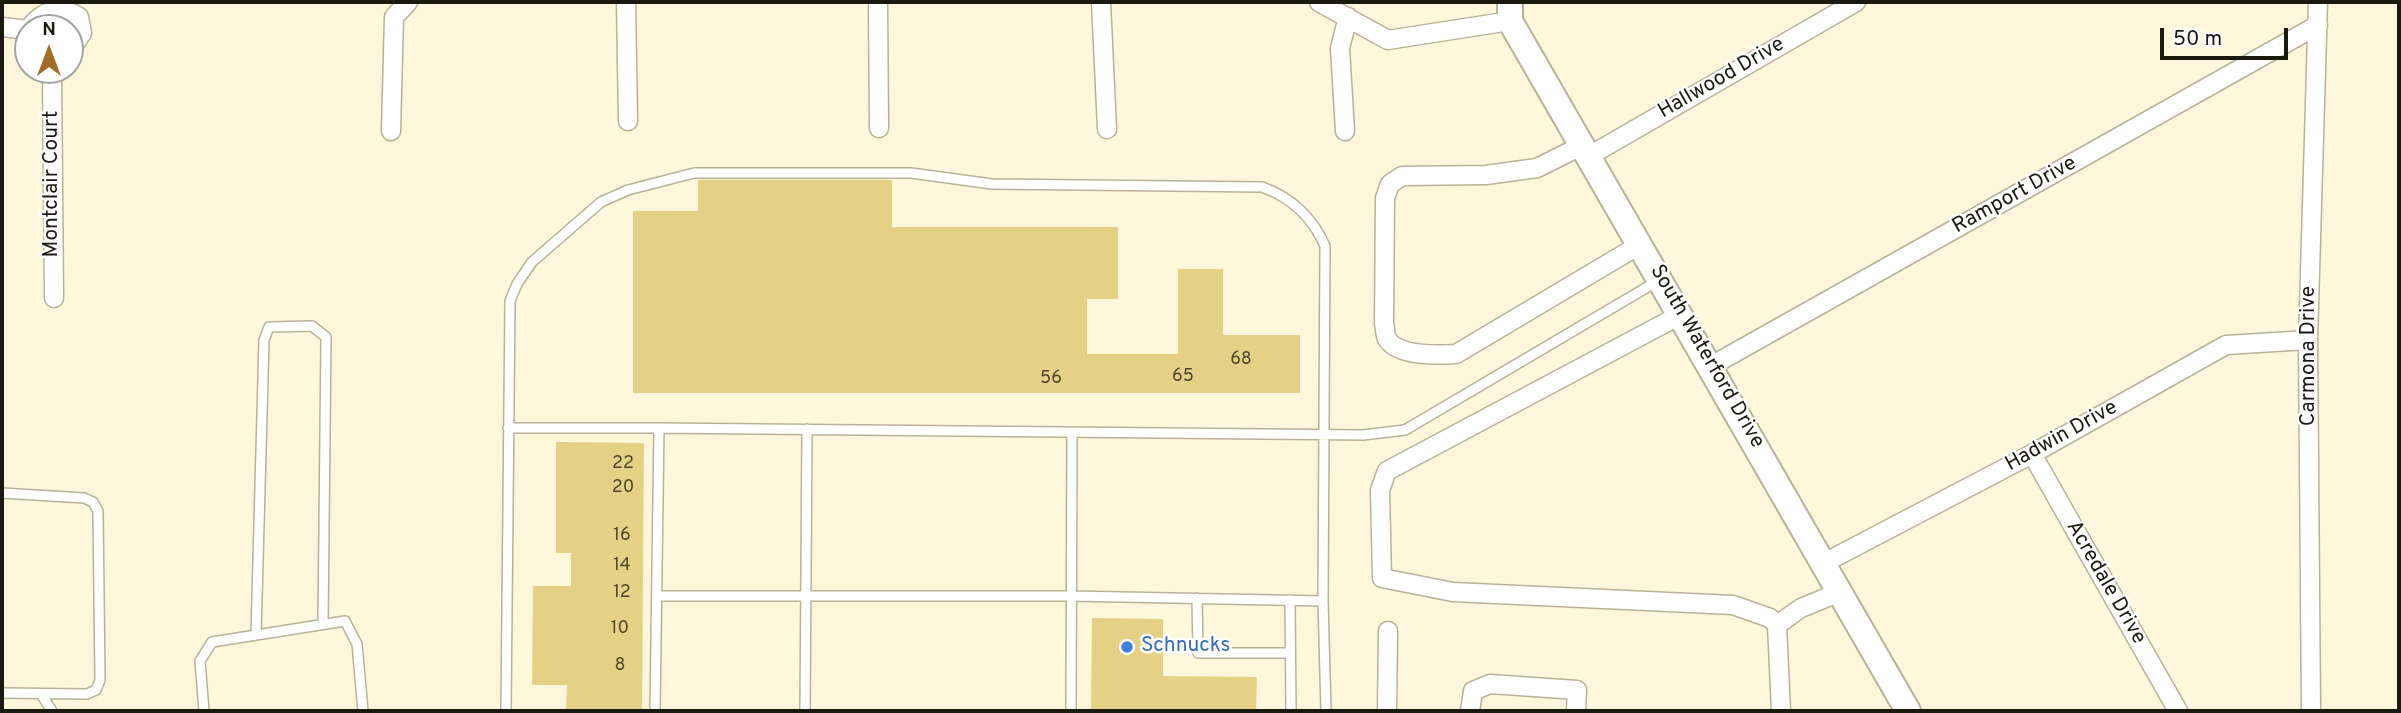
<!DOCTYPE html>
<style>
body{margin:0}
#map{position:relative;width:2401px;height:713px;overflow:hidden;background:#fef7db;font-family:Overpass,sans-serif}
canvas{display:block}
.frame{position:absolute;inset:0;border:4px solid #1b190f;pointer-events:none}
.north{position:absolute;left:14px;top:14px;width:70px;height:70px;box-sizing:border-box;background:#fff;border:2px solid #a4a39f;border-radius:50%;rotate:0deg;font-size:19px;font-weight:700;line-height:28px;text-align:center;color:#1b190f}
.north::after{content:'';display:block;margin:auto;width:24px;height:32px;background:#a36c28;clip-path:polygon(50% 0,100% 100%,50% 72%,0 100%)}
.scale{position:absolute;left:2160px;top:28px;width:128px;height:32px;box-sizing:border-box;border:4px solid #1b190f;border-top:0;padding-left:9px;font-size:21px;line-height:24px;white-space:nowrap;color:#1b190f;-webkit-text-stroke:5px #fff;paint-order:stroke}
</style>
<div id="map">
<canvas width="2401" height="713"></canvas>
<div class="frame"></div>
<div class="north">N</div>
<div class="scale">50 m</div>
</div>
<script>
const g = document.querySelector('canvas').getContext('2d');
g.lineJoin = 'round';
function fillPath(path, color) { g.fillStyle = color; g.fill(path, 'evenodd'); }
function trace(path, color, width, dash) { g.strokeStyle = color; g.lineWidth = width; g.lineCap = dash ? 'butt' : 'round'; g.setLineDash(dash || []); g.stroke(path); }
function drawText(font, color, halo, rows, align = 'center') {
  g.font = font + ' Overpass,sans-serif'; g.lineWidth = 5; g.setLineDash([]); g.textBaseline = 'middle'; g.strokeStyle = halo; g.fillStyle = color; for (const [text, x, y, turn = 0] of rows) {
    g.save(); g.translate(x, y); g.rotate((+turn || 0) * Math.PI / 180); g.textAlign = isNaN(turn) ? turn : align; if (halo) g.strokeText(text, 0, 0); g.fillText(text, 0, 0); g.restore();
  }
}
fillPath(new Path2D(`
 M698 180H892V227H1118V299H1087V354H1178V269H1223V335H1300V393H633V211H698Z
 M556 442 644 443 642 711H566L567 685H532L533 586H571V553H556Z
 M1092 618 1163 619V676L1257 677 1256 711H1091Z`), '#e5d185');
const lane = new Path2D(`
 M508 428H659
 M2 493 84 498 93 502 98 511 100 680 96 690 87 694 2 693
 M657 596H1072L1323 601
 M1197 598 1198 653H1290
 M1290 600 1291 711
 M256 635 264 340 269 327 312 326 326 337 323 624
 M41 694 52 711
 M204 711 200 661 212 642 345 621 357 644 363 711
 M506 711 510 301 517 284 532 262 601 202 628 190 694 173H911L992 184 1262 187C1291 197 1313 218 1325 246L1323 601 1326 711
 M655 711 659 428 1363 435 1405 430 1656 282
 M805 711 807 429
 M1071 711 1072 432`);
const street = new Path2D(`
 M626 2 628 121
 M878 2 879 128
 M1101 2 1107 129
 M1319 2 1388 40 1510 21
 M2 27 28 30
 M29 28C44 10 58 4 79 17L82 33 70 51
 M52 70 54 298
 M391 131 394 17 408 2
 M1345 131 1340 48 1348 17
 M1583 145 1537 168 1486 175 1402 176 1390 184 1385 198 1384 323C1385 327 1385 335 1387 339 1399 357 1438 355 1456 354L1641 244
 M1589 156 1856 2
 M1682 314 1387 471 1380 490 1382 578 1453 592 1733 605 1770 618 1777 625
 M1711 366 2318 25
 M2032 454 2178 711
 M1824 563 2032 454 2226 345 2308 340
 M1387 711 1388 631
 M1470 711 1473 691 1490 684 1577 690 1576 711
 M1781 711 1777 625 1801 608 1840 592
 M2311 711 2308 340 2318 2`);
const secondary = new Path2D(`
 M1510 2V21L1908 711`);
trace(lane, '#b9b297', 12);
trace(street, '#b9b297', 21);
trace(secondary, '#b9b297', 28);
trace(lane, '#fff', 9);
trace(street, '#fff', 18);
trace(secondary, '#fff', 24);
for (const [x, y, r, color] of [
 [1127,647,7,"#3f7fe0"]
]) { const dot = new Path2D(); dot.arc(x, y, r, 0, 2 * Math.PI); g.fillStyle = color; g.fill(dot); trace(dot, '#fff', 2.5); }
drawText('18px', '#4e472c', null, [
 ["68",1241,360],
 ["65",1183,377],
 ["56",1051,379],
 ["22",623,464],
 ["20",623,488],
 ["16",622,536],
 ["14",622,566],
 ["12",622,593],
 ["10",620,629],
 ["8",620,666]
]);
drawText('21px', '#1b190f', '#fff', [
 ["Hallwood Drive",1722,79,-30],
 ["Montclair Court",53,184,-90],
 ["Ramport Drive",2015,196,-29],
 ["Carmona Drive",2310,356,-90],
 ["South Waterford Drive",1706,357,60],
 ["Hadwin Drive",2062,437,-29],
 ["Acredale Drive",2105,583,60]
]);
drawText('21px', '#366cbe', '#fff', [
 ["Schnucks",1141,647]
], 'left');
</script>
